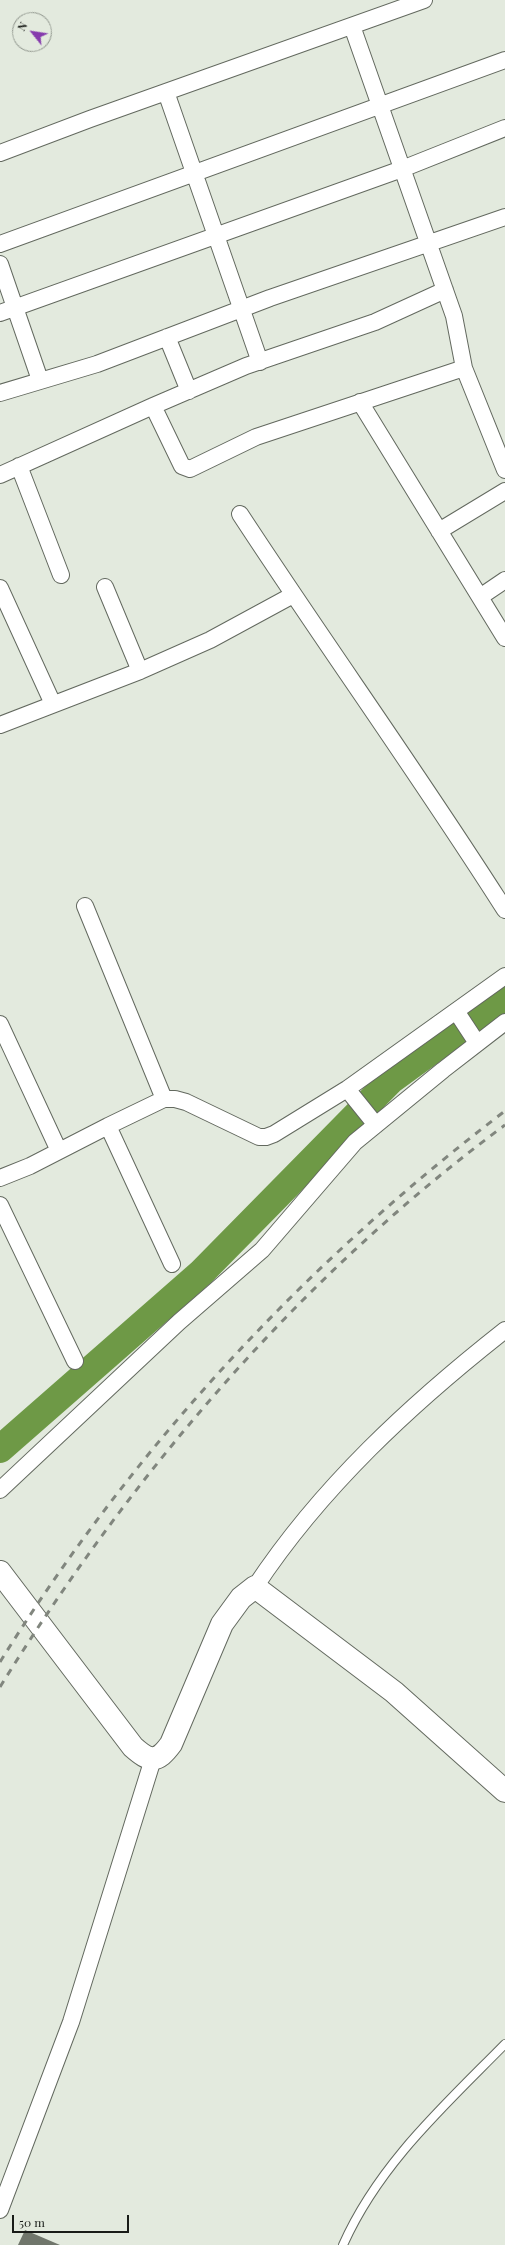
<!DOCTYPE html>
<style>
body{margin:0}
#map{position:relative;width:505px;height:2245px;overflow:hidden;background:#e3eade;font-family:"Playfair Display",serif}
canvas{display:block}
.north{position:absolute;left:12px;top:12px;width:40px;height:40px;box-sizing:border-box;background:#e3eade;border:1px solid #92988f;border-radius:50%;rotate:300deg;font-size:11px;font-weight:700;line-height:16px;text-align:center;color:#191c18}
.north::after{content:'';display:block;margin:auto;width:14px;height:18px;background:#863bad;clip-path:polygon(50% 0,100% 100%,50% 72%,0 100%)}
.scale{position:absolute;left:12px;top:2215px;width:117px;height:18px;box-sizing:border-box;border:2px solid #191c18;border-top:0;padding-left:5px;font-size:12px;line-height:14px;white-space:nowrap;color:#191c18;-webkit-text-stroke:3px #e3eade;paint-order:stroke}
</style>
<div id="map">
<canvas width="505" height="2245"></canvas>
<div class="north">N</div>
<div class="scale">50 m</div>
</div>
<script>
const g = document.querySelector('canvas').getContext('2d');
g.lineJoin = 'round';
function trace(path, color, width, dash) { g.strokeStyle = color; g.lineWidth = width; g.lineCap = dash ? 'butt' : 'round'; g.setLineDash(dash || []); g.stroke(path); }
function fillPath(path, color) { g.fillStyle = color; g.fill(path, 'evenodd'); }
trace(new Path2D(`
 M0 1449 201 1273 391 1080 505 997`), '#6e9946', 28);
fillPath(new Path2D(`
 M25 2230 60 2245H18Z`), '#70766b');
const lane = new Path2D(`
 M343 2245C379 2164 444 2106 505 2044`);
const street = new Path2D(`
 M352 26 454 316 464 368 505 470
 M166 92 260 362
 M0 153 90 119 424 0
 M0 244 505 60
 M0 264 40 380
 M0 313 402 169 505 128
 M167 337 189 391
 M0 393 97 364 270 298 505 217
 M360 402 505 638
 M153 406 182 466 190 469 256 437 464 368
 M19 466 61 575
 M0 475 153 406 246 366 375 322 445 290
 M240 514C327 647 420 776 505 910
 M439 531 505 491
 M105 587 140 671
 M0 588 53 704
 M480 597 505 580
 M0 725 140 671 210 640 293 595
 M85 906 164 1099
 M456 1011 477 1043
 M0 1024 59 1151
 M347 1089 376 1125
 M108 1126 172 1264
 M0 1178 30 1166 108 1126 164 1099H175L186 1102 259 1137H266L274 1134 347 1089 505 976
 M0 1205 75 1361
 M0 1490 179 1322 262 1250 355 1142 443 1070 505 1022
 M255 1587C321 1487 411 1404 505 1330
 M0 2210 71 2022 153 1759`);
const secondary = new Path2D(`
 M0 1572 133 1747C150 1762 157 1763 171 1744L222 1624 241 1598 255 1587 394 1692 505 1791`);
trace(lane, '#63695f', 10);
trace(street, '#63695f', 18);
trace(secondary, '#63695f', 24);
trace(lane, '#fff', 8);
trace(street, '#fff', 16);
trace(secondary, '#fff', 22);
trace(new Path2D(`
 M0 1662C133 1448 305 1263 505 1111
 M0 1687C133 1472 301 1276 505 1125`), '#81867e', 3, [7, 7]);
</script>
